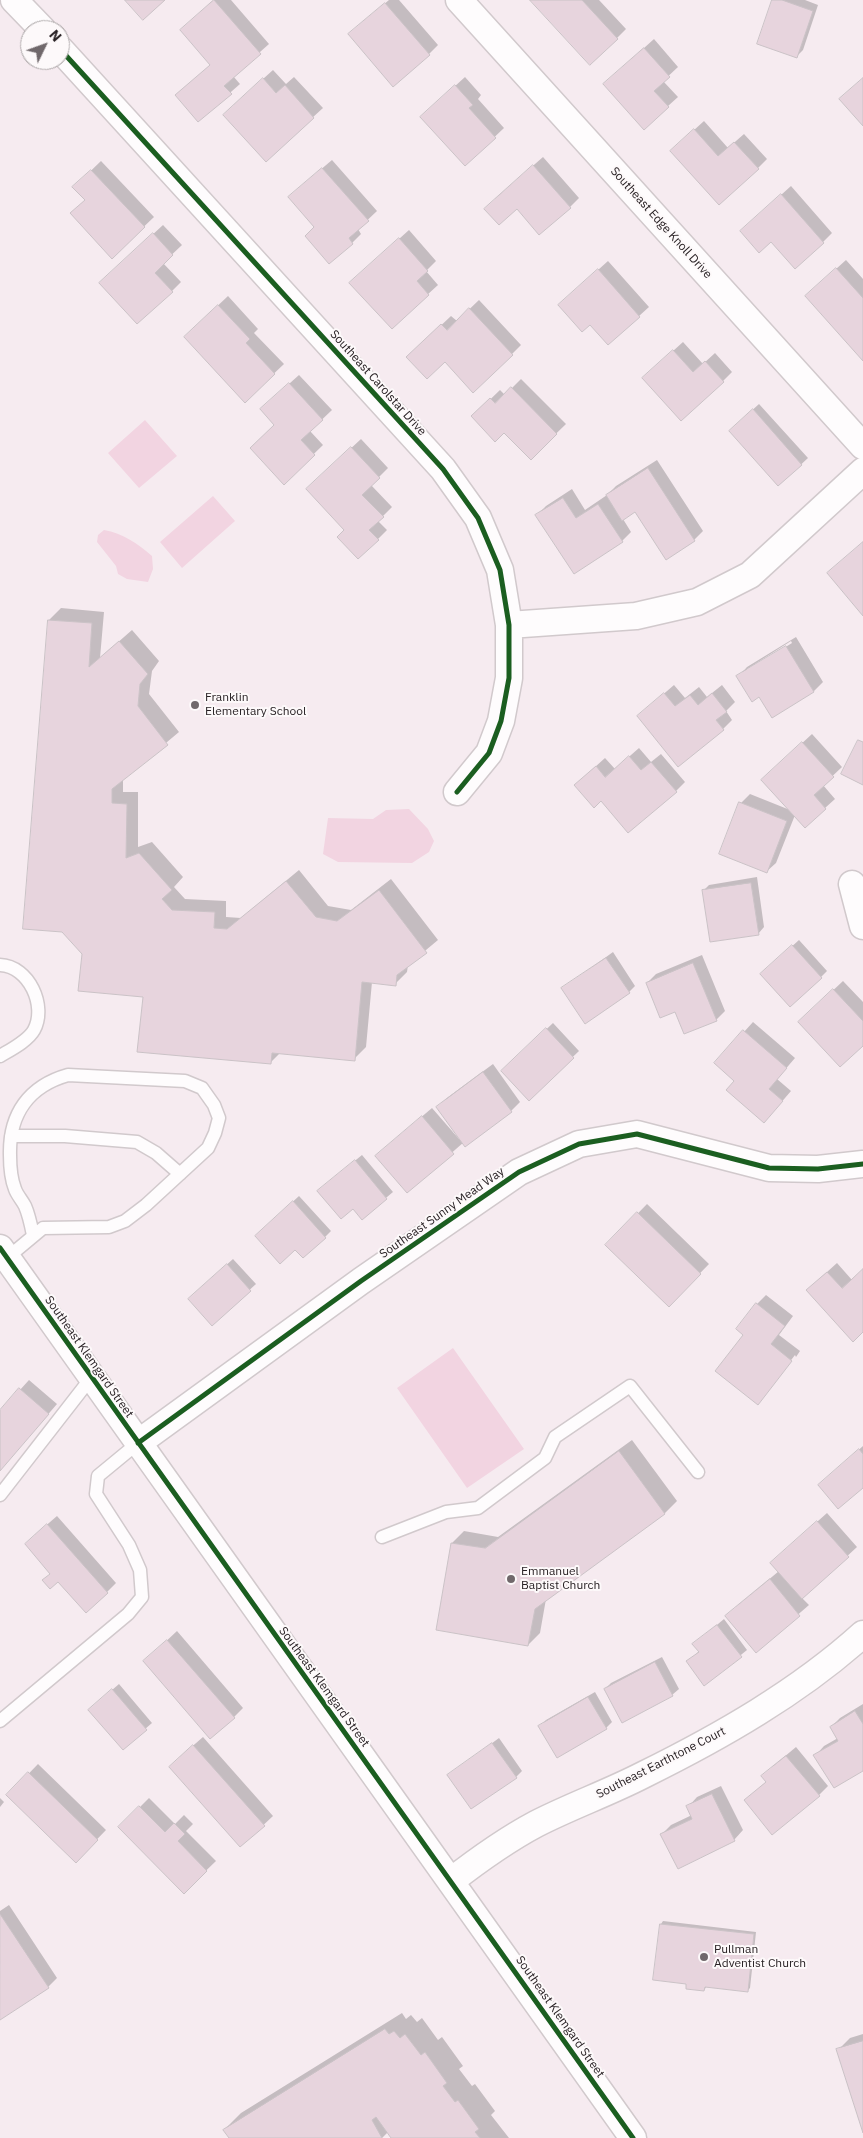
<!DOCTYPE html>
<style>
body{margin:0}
#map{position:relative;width:863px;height:2138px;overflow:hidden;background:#f6ebf0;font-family:"IBM Plex Sans",sans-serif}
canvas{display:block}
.north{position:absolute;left:20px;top:20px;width:50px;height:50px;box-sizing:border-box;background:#fdf9fa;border:1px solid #a8a3a4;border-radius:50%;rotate:48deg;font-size:14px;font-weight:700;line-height:20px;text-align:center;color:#282124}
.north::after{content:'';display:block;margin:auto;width:18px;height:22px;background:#70686b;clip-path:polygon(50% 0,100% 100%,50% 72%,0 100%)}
</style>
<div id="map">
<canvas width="863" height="2138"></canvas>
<div class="north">N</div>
</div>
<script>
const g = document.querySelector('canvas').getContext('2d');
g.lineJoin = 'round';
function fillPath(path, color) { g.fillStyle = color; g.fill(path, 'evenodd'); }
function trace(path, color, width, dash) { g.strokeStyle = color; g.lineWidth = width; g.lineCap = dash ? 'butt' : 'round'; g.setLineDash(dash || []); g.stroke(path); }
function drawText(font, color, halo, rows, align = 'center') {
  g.font = font + ' "IBM Plex Sans",sans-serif'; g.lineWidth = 4; g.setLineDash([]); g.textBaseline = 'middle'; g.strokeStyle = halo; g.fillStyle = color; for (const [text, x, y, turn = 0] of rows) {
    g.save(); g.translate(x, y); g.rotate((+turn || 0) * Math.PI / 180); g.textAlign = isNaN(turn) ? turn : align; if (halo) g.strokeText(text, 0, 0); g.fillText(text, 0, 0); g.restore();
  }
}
fillPath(new Path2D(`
 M145 420 177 456 139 488 108 453Z
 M213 496 235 521 182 568 160 542Z
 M104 530C123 533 138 544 152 556L153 569 148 582 127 579 118 574 116 566 97 542 98 535Z
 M409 809 428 829 434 841 429 852 412 863 338 862 323 854 328 818 373 819 386 810Z
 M453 1348 524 1449 467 1488 397 1388Z`), '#f2d4e1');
fillPath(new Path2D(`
 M214 0H231L269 44 233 76 240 84 199 120 211 64 181 30Z
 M389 0H399L438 45 429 54 359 25Z
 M532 0H599L626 29 617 38Z
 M773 0H805L818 5 803 50 797 56Z
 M654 39 678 67 663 81 678 97 668 106 614 75Z
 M273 70 286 84 294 77 323 108 266 160 234 105Z
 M465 77 481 95 478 99 504 128 465 165 431 108Z
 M704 121 728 148 744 134 767 159 758 168 671 151Z
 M543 157 579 198 570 207 517 208 495 199Z
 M332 160 377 211 358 229 361 234 352 243 316 227 299 188Z
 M101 161 154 217 112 257 86 199 74 187Z
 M791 186 832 233 823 242 771 240 751 222Z
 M163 225 182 245 163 263 181 282 172 291 110 274Z
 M409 230 436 261 426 271 438 285 392 327 360 274Z
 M846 260 863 279V359L816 287Z
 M608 261 649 307 608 344 569 296Z
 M228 296 258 329 254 333 284 364 245 401 194 328Z
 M479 300 521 345 512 354 445 361 417 348 451 316 457 321Z
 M683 342 703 364 715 353 732 372 723 381 653 369Z
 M299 375 332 410 310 431 323 445 284 483 271 400Z
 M521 379 566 424 531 458 504 431 473 416 500 390 505 395Z
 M759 404 808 458 779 485 736 425Z
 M361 439 388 468 371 485 392 507 378 521 387 530 378 539 346 530 317 480Z
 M657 460 703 531 694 540 635 511 623 519 631 532 622 541 537 515 546 506 572 489 585 510 607 495 616 486Z
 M61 608 104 612 100 658 132 630 159 661 152 671 149 694 179 732 123 779V792H138V847L152 842 183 877 174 887 185 899 226 901V917L241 918 299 870 328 906 351 910 391 879 438 940 408 965 407 972 395 984 372 982 366 1047 354 1059 281 1052 270 1063 144 996 83 954 49 620Z
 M796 637 823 682 814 691 772 716 760 695 738 677 747 667ZM791 641 792 643 747 671V669Z
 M674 685 685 698 699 687 707 697 722 685 735 702 726 711 732 720 723 729 638 716Z
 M812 734 842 767 823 785 835 799 805 826 795 815 776 863 766 872 741 803 750 794 790 810 772 771Z
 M639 748 651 762 661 754 685 782 676 791 585 776 605 758 615 769Z
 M757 877 764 927 758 934 703 891 709 885Z
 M799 940 827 971 821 977 768 968Z
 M613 952 635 986 629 992 562 989Z
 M702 955 725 1011 716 1020 676 1010 647 983 656 974Z
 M843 981 863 1002V1044L809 1013Z
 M753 1022 795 1058 777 1079 791 1091 773 1112 716 1063Z
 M553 1023 579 1051 529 1099 502 1071Z
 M493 1064 520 1102 511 1111 465 1145 464 1142 407 1192 386 1147 432 1108 459 1139 460 1138 438 1107 447 1098Z
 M362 1155 393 1192 362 1218 353 1207 325 1185Z
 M299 1196 331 1231 325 1237 295 1248 262 1230Z
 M647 1204 709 1264 669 1305 607 1245Z
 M233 1259 256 1284 212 1324 195 1293Z
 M837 1263 852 1280 863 1270V1331L817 1281Z
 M766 1295 793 1316 779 1335 800 1351 796 1357 795 1355 758 1403 745 1335 757 1304Z
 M29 1380 57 1404 0 1470V1412Z
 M632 1440 677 1501 665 1513 546 1599 540 1633 528 1645 438 1629 452 1543 464 1531 498 1537Z
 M863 1446V1486L826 1479Z
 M827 1513 857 1547 802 1598 809 1605 756 1651 736 1607 779 1571 781 1554Z
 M57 1516 116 1583 107 1592 51 1573 35 1535Z
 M724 1619 747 1650 705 1684 688 1662 699 1651 694 1644Z
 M177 1631 243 1708 234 1717 145 1661Z
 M662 1657 679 1689 672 1695 622 1721 605 1689 611 1683Z
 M119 1684 152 1723 123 1748 96 1704Z
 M595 1692 612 1722 606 1728 540 1727 546 1720Z
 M863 1704V1769L815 1756 824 1746 838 1738 831 1727 840 1718Z
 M203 1737 273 1816 241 1846 180 1757Z
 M499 1738 522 1771 516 1777 449 1775Z
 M796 1747 828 1786 819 1795 745 1801 767 1781 772 1767Z
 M38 1764 106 1830 76 1861 8 1795Z
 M721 1786 743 1830 734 1840 662 1834 671 1825 692 1815 688 1807 697 1797Z
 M0 1798 4 1802 0 1807Z
 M149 1798 175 1824 184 1815 193 1824 186 1831 216 1861 184 1892 120 1827Z
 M9 1905 57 1978 48 1987 0 2019V1911Z
 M663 1921 756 1932 750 1988 747 1991 707 1986 704 1990 688 1982 661 1924Z
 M402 2013 406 2019 411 2015 417 2022 422 2018 438 2040 442 2037 463 2066 459 2069 472 2086 475 2084 495 2111 491 2115 509 2138H392L388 2132 382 2138H230L224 2130 241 2113Z
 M863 2034V2129L838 2050 850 2038Z`), '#0003');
const building = new Path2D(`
 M125 0H165L143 20Z
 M214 0 261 54 224 86 232 94 198 122 175 95 210 65 180 30Z
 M530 0H582L618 39 590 65Z
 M772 0H782L813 11 797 58 757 44Z
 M385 3 430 55 393 87 348 34Z
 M644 48 670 77 654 91 669 107 644 130 603 84Z
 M263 78 276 93 285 85 314 118 266 162 223 115Z
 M863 78V126L839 99Z
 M455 85 473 105 469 108 496 138 465 166 420 117Z
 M694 129 718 156 734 142 759 169 719 205 670 151Z
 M533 165 571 208 539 235 517 209 499 225 484 209Z
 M322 168 369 221 349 238 353 244 329 264 305 236 314 227 288 197Z
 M91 170 145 227 112 259 70 213 85 200 72 187Z
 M781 194 824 243 795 269 771 242 759 253 740 231Z
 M153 233 173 255 155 273 173 292 137 324 99 283Z
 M399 238 428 271 417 281 429 295 392 329 349 283Z
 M836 268 863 298V361L805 296Z
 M598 269 640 317 608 345 590 325 582 332 558 305Z
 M218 305 250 339 246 343 275 374 245 403 184 337Z
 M469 308 513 355 473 393 445 362 427 379 406 357 441 324 447 330Z
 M673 350 693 372 705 361 724 382 681 421 642 378Z
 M289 383 323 420 301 440 315 455 284 485 250 448 274 425 260 409Z
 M511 387 557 434 531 460 504 433 495 442 471 416 490 398 495 403Z
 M753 409 802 465 778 486 729 431Z
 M351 447 380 478 362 495 384 517 369 530 379 540 358 559 337 537 344 530 306 489Z
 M648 468 695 541 666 560 635 512 622 521 606 495Z
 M563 498 576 518 598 504 623 542 574 574 535 515Z
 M863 542V616L827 573Z
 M48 620 92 623 89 667 119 641 148 674 140 684 138 706 168 745 112 789V803L127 804 126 858 139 853 172 890 162 899 172 910 215 912 214 928 227 929 286 881 316 917 337 921 379 890 427 953 397 975 396 986 362 982 355 1061 272 1053 271 1064 137 1052 143 997 78 991 82 954 62 932 23 929Z
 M786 646 814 692 772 718 759 697 752 702 736 676Z
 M664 693 675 706 690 695 698 705 712 693 727 712 716 720 724 730 678 767 637 716Z
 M858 740 863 742V785L841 774Z
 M802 742 834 777 814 795 826 809 805 828 761 780Z
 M629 756 641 770 651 762 677 792 628 833 601 801 594 808 574 785 596 766 605 777Z
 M739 802 787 821 767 873 719 854Z
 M751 883 759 935 710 942 702 890Z
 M792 945 822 978 790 1007 760 974Z
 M606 958 630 993 585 1024 561 988Z
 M693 963 717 1021 684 1034 675 1012 660 1018 646 983Z
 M833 989 863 1021V1046L840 1067 798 1022Z
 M546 1028 574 1058 529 1101 501 1071Z
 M743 1030 787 1068 769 1089 783 1101 764 1123 726 1090 734 1081 714 1063Z
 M483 1072 512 1112 465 1147 436 1107Z
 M422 1116 454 1154 407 1193 375 1156Z
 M355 1160 387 1199 362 1220 353 1209 341 1219 317 1191Z
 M293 1201 326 1238 303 1258 295 1250 280 1264 255 1236Z
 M637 1212 701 1274 669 1307 605 1245Z
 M227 1264 251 1291 212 1326 188 1299Z
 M863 1269V1332L853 1342 806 1290 827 1272 842 1288Z
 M756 1303 785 1326 771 1344 792 1361 758 1405 715 1371 743 1335 736 1329Z
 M19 1388 49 1414 0 1471V1410Z
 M859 1449 863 1454V1488L838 1509 818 1485Z
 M619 1451 665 1514 535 1609 528 1646 436 1630 451 1543 485 1548Z
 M817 1521 849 1557 802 1599 770 1563Z
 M47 1524 108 1593 86 1613 58 1582 50 1589 42 1580 50 1574 25 1544Z
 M770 1579 800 1616 756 1653 725 1616Z
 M717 1625 742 1657 704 1686 686 1661 699 1652 692 1644Z
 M167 1640 235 1718 210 1739 143 1661Z
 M655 1662 673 1696 622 1723 604 1689Z
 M112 1689 147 1730 123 1750 88 1710Z
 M588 1697 607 1729 557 1758 538 1726Z
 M855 1711 863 1724V1771L834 1788 813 1755 838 1741 830 1727Z
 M492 1743 517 1778 471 1809 447 1775Z
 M193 1745 265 1826 240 1847 169 1767Z
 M786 1756 820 1796 772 1835 744 1800 766 1782 761 1776Z
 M28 1772 98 1840 76 1863 6 1795Z
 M712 1794 735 1841 678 1869 660 1834 692 1819 686 1806Z
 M139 1806 165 1832 174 1823 185 1834 178 1841 207 1871 184 1894 118 1827Z
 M0 1914 49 1988 0 2020Z
 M660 1924 754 1934 748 1992 705 1987 704 1991 686 1989V1984L653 1980Z
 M385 2029 389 2034 394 2031 400 2038 405 2034 421 2055 425 2052 447 2083 443 2086 455 2102 458 2100 479 2129 475 2132 480 2138H391L376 2117 372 2120 382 2138H229L223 2130Z
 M863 2041V2133L836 2049Z`);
fillPath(building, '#e7d4dd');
trace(building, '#cac2c6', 1);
const lane = new Path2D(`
 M0 965C29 966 47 1006 34 1030 28 1041 10 1050 0 1056
 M11 1136H65L137 1142 156 1153 180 1174
 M7 1258 43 1228 109 1227 125 1221 146 1205 208 1148 215 1133 219 1118 214 1105 202 1088 185 1081 68 1075C29 1086 9 1114 10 1155 10 1166 11 1179 15 1189 17 1195 22 1200 25 1206 29 1215 31 1225 33 1235
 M0 1495 91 1378
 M382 1537 446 1512 478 1508 545 1458 555 1437 630 1386 698 1472
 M0 1721 128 1614 142 1597 140 1570 129 1545 96 1494 98 1476 138 1443`);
const street = new Path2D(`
 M14 0 43 30
 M459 0 863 446
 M60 49 443 469 478 518 500 570 509 625V678L501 721 489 753 457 792
 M509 625 636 616 697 602 750 575 863 471
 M852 884 863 926
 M0 1248 633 2138
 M138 1443 361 1281 519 1172 579 1144 637 1134 769 1168 818 1169 863 1164
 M451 1881C478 1860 506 1840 536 1824 571 1806 608 1793 643 1775 720 1737 799 1692 863 1634`);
trace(lane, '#d1c9cc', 15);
trace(street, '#d1c9cc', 29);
trace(lane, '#fefcfd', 12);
trace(street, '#fefcfd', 26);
trace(new Path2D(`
 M60 49 443 469 478 518 500 570 509 625V678L501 721 489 753 457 792
 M0 1248 633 2138
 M138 1443 361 1281 519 1172 579 1144 637 1134 769 1168 818 1169 863 1164`), '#1b5e20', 5);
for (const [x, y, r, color] of [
 [195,705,5,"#70686b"],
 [511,1579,5,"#70686b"],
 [704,1957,5,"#70686b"]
]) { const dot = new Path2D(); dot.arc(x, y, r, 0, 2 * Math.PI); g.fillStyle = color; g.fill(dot); trace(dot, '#fdf9fa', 2); }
drawText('12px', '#282124', '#fdf9fa', [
 ["Southeast Edge Knoll Drive",661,223,48],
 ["Southeast Carolstar Drive",378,383,48],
 ["Southeast Sunny Mead Way",442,1213,-35],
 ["Southeast Klemgard Street",89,1357,55],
 ["Southeast Klemgard Street",324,1687,54],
 ["Southeast Earthtone Court",661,1763,-27],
 ["Southeast Klemgard Street",560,2017,55]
]);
drawText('12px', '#282124', '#fdf9fa', [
 ["Franklin",205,698],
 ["Elementary School",205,712],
 ["Emmanuel",521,1572],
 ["Baptist Church",521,1586],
 ["Pullman",714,1950],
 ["Adventist Church",714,1964]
], 'left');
</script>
